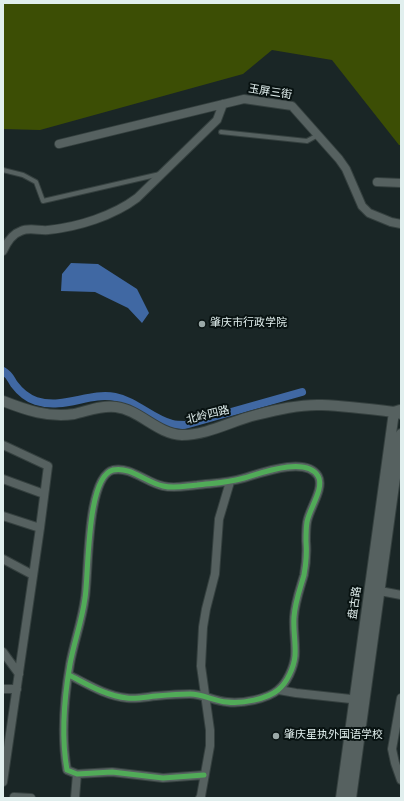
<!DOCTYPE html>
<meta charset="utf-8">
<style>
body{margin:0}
#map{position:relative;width:404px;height:801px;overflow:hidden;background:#1a2626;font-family:Overpass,sans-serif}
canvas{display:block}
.frame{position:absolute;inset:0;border:4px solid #e1efee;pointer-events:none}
</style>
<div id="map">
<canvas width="404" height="801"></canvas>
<div class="frame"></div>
</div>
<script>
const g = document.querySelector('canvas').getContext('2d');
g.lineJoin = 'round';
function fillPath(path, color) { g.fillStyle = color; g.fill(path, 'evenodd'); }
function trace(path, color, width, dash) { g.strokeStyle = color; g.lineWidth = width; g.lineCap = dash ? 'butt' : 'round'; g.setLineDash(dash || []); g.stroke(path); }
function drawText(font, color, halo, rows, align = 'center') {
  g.font = font + ' Overpass,"Noto Sans SC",sans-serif'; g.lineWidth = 4; g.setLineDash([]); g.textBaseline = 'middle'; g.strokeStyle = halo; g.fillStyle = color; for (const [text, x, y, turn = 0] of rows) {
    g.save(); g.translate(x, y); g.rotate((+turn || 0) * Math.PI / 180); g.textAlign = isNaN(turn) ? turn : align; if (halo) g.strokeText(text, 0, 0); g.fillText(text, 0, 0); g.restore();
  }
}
fillPath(new Path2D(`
 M3 3H401V145H399L332 60 272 50 243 74 40 130 3 129Z`), '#3c4e05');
fillPath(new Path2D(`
 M71 263 98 264 137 289 149 313 142 323 128 308 95 292 61 291 62 274Z`), '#4068a3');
trace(new Path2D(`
 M3 371C10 375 10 378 14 384 20 392 27 398 36 401 64 410 89 392 115 397 136 401 152 419 172 424 176 425 181 425 185 425L302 392`), '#4068a3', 8);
const service = new Path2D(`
 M221 132 307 141 318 135
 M3 170 23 175 36 182 43 201 160 174`);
const minor = new Path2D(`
 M59 144 244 99 292 106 339 159 346 169 362 206 369 213 391 222 401 224
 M377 182 401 183
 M3 251C7 242 12 234 21 231 29 227 40 231 48 230 78 227 113 216 137 198L217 120 223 104
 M3 445 48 466 40 528 3 782
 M3 479 44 494
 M3 516 40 528
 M3 559 33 575
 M380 591 401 595
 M3 652 19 674
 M69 675C87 684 106 696 127 698 137 699 146 697 156 696 167 695 178 694 190 694 203 694 214 701 227 702 242 704 267 699 278 690 287 683 294 667 295 656 296 643 293 630 294 617 295 602 300 589 304 575 306 564 307 552 306 541 306 535 306 528 307 522 309 509 325 488 318 476 306 456 261 473 244 478 227 483 214 483 197 485 185 486 175 489 163 486 147 483 130 466 113 470 86 477 89 574 85 598 82 621 74 642 70 664 64 699 61 736 67 770L77 774 112 772 163 778 204 775
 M3 689H17
 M279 690 296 693 360 700
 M401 698 392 749 395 763 401 780
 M14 797 31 798
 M75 798 77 774
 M200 798 201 796 210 746V730L201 666 203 627 206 609 215 574 219 519 230 482`);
const tertiary = new Path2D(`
 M3 401C26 410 49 418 74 414 88 411 101 405 116 407 140 410 157 434 182 435 208 435 231 421 256 415 276 410 300 404 322 405 346 406 370 409 394 412L401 414
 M341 798 394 412 400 410
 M351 798 401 434`);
trace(service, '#35403f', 6);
trace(minor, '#35403f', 10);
trace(tertiary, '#35403f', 12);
trace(service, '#566160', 4);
trace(minor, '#566160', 8);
trace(tertiary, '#566160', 10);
trace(new Path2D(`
 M69 675C87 684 106 696 127 698 137 699 146 697 156 696 167 695 178 694 190 694 203 694 214 701 227 702 242 704 267 699 278 690 287 683 294 667 295 656 296 643 293 630 294 617 295 602 300 589 304 575 306 564 307 552 306 541 306 535 306 528 307 522 309 509 325 488 318 476 306 456 261 473 244 478 227 483 214 483 197 485 185 486 175 489 163 486 147 483 130 466 113 470 86 477 89 574 85 598 82 621 74 642 70 664 64 699 61 736 67 770L77 774 112 772 163 778 204 775`), '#51ab58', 5);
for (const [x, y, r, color] of [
 [202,324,4,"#9ba9a8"],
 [276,736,4,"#9ba9a8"]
]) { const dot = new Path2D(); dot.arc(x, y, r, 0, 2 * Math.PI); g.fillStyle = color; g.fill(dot); trace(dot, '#081211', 1.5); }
drawText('11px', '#e1efee', '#081211', [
 ["玉屏三街",270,93,9],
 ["北岭四路",208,416,-14],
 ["盘古路",356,603,-82]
]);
drawText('11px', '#e1efee', '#081211', [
 ["肇庆市行政学院",210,324],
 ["肇庆星执外国语学校",284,736]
], 'left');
</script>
